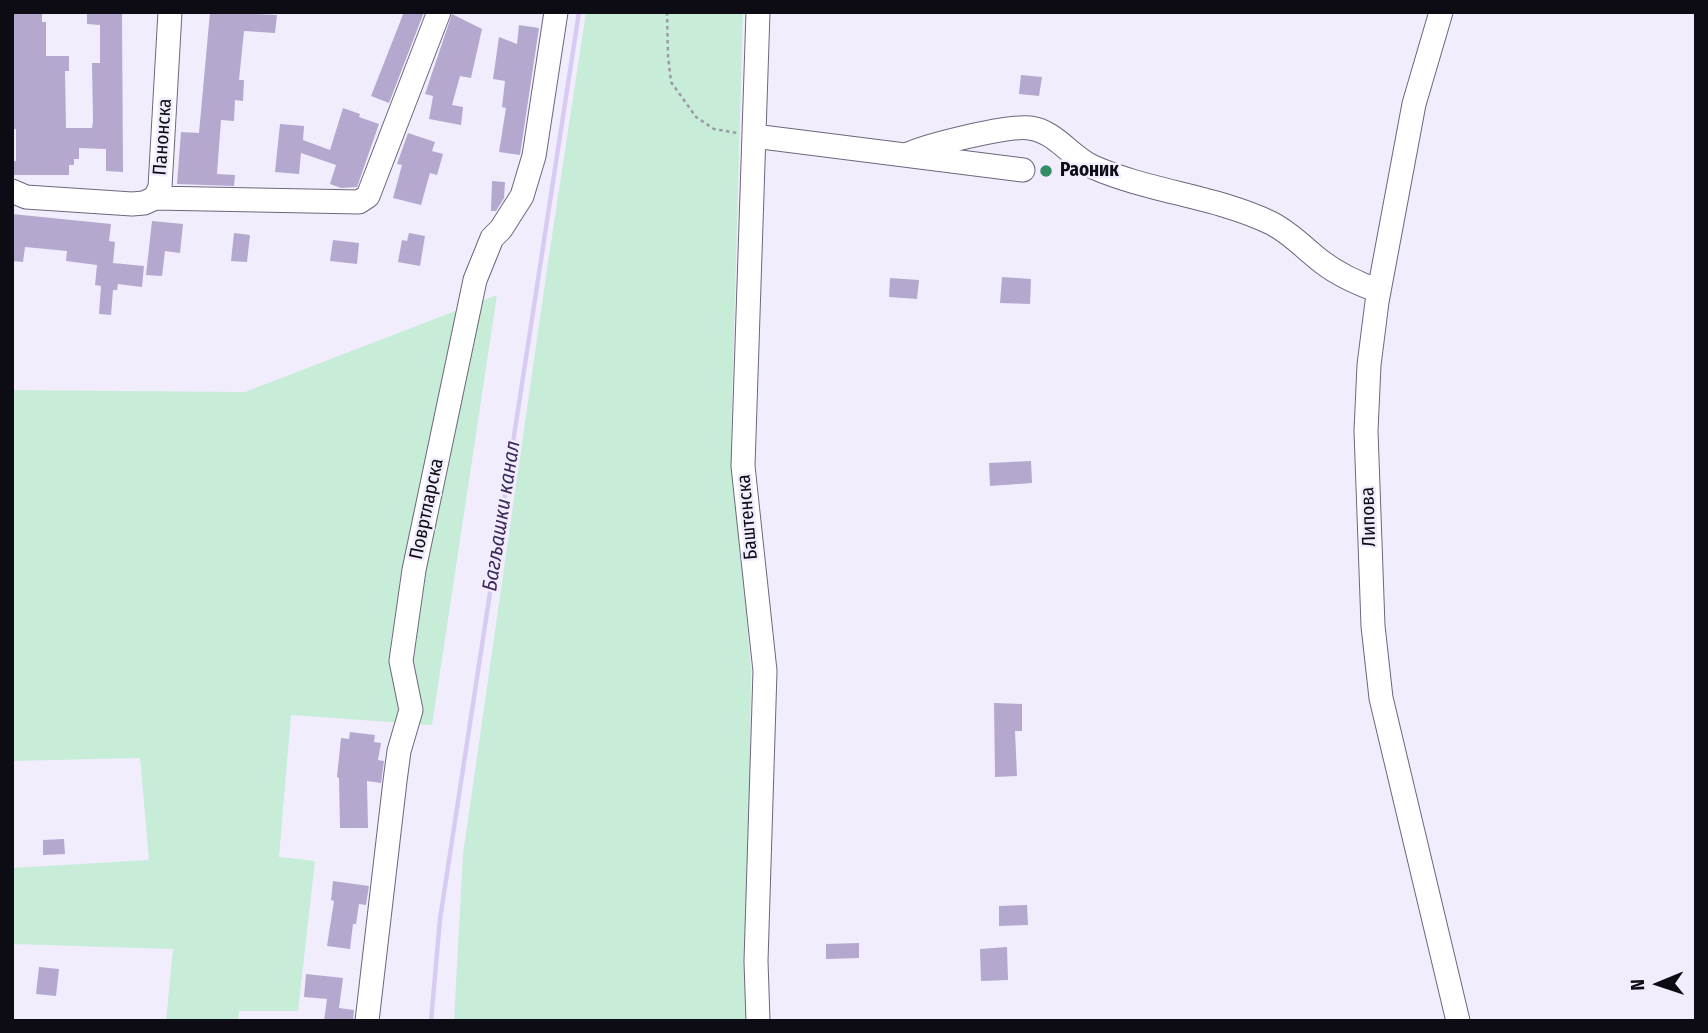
<!DOCTYPE html>
<meta charset="utf-8">
<style>
body{margin:0}
#map{position:relative;width:1708px;height:1033px;overflow:hidden;background:#f2edfd;font-family:"Fira Sans Condensed",sans-serif}
canvas{display:block}
.frame{position:absolute;inset:0;border:14px solid #0d0b13;pointer-events:none}
.north{position:absolute;left:1624px;top:949px;width:70px;height:70px;-webkit-text-stroke:5px #f2edfd;paint-order:stroke;rotate:268deg;font-size:19px;font-weight:700;line-height:28px;text-align:center;color:#0d0b13}
.north::after{content:'';display:block;margin:auto;width:24px;height:32px;background:#0d0b13;clip-path:polygon(50% 0,100% 100%,50% 72%,0 100%)}
</style>
<div id="map">
<canvas width="1708" height="1033"></canvas>
<div class="frame"></div>
<div class="north">N</div>
</div>
<script>
const g = document.querySelector('canvas').getContext('2d');
g.lineJoin = 'round';
function fillPath(path, color) { g.fillStyle = color; g.fill(path, 'evenodd'); }
function trace(path, color, width, dash) { g.strokeStyle = color; g.lineWidth = width; g.lineCap = dash ? 'butt' : 'round'; g.setLineDash(dash || []); g.stroke(path); }
function drawText(font, color, halo, rows, align = 'center') {
  g.font = font + ' "Fira Sans Condensed",sans-serif'; g.lineWidth = 5; g.setLineDash([]); g.textBaseline = 'middle'; g.strokeStyle = halo; g.fillStyle = color; for (const [text, x, y, turn = 0] of rows) {
    g.save(); g.translate(x, y); g.rotate((+turn || 0) * Math.PI / 180); g.textAlign = isNaN(turn) ? turn : align; if (halo) g.strokeText(text, 0, 0); g.fillText(text, 0, 0); g.restore();
  }
}
fillPath(new Path2D(`
 M586 12H743L731 437 751 670 747 1021H454L463 854 547 269Z
 M497 295 432 725 291 715 279 857 315 861 298 1011H239L238 1021H166L173 949 12 944V868L149 860 140 758 12 761V390L245 392Z`), '#c7ecd8');
trace(new Path2D(`
 M431 1021 440 919 579 12`), '#d8cbf3', 4.5);
fillPath(new Path2D(`
 M12 12H42V22H46V56H69V71H65L66 128H92L93 121 92 63H100V25L87 24V12L122 13 123 172 106 171V149L79 148V159H74V165H69V175H12V161H16V129H12Z
 M210 12 277 15 275 33 244 31 239 80H244L243 101 235 100 234 121 221 120 217 174 235 175 234 186 177 184 181 132 199 133Z
 M404 12H424L389 103 371 96Z
 M452 14 482 29 471 78 460 76 452 105 463 107 461 125 429 119 433 96 425 94Z
 M519 25 539 28 520 155 499 152 506 108 502 107 505 81 493 79 499 37 517 44Z
 M1021 75 1042 77 1039 96 1019 94Z
 M343 108 360 114 359 117 379 124 357 187 341 188 330 184 336 165 301 153 299 174 275 172 280 124 304 126 303 140 330 150Z
 M408 133 435 142 432 151 443 154 437 175 430 173 421 205 393 198 402 165 397 164Z
 M492 181 505 182 504 198 496 211H491Z
 M12 214 111 224 109 241 115 242 113 263 144 266 142 287 118 284 117 290H113L111 315 99 314 101 286 95 285 97 265 66 261 67 251 25 247 23 262 12 261Z
 M152 221 183 224 180 253 165 251 162 276 146 275Z
 M234 233 250 235 247 262 231 261Z
 M409 233 425 236 420 266 398 262 402 240 407 241Z
 M333 240 359 243 357 264 330 261Z
 M1002 277 1031 279 1030 304 1000 303Z
 M890 278 919 280 917 299 889 297Z
 M1031 461 1032 483 990 486 989 463Z
 M994 703 1022 704V731H1015L1017 776 995 777Z
 M350 732 375 735 374 742 381 743 378 760 384 761 381 783 367 781 368 828H340L339 778 337 777 341 738 349 739Z
 M64 839 65 854 43 855V840Z
 M333 881 369 886 366 905 359 904 356 924H353L350 949 327 946 334 901 331 900Z
 M1027 905 1028 925 999 926V906Z
 M859 943V958L826 959V944Z
 M1007 947 1008 980 981 981 980 949Z
 M39 967 59 969 56 996 36 994Z
 M306 974 343 978 339 1008 354 1010 353 1021H324L327 999 304 997Z`), '#b4a8cf');
const minor = new Path2D(`
 M1441 12 1414 104 1377 302 1369 365 1366 431 1373 626 1381 698 1458 1021
 M754 136 1023 170
 M906 155C927 145 1008 125 1030 128 1055 131 1071 157 1093 167 1150 192 1215 196 1271 223 1291 233 1305 249 1322 262 1339 275 1359 284 1379 291
 M12 191 26 197 132 204 144 203 155 198 160 187 170 12
 M155 198 359 202 368 196 439 12
 M367 1021 395 781 399 751 411 710 401 661 414 570 475 280 492 238 501 229 522 196 534 156 556 12
 M758 1021 756 961 765 671 743 466 758 12`);
trace(minor, '#6d667d', 25);
trace(new Path2D(`
 M667 12 668 56 671 82 696 117 714 129 737 133`), '#9d99a6', 2.5, [3.5, 3.5]);
trace(minor, '#fff', 23);
for (const [x, y, r, color] of [
 [1046,171,7,"#318e66"]
]) { const dot = new Path2D(); dot.arc(x, y, r, 0, 2 * Math.PI); g.fillStyle = color; g.fill(dot); trace(dot, '#f2edfd', 2.5); }
drawText('19px', '#0d0b13', '#f2edfd', [
 ["Панонска",163,137,-86],
 ["Повртларска",427,509,-78],
 ["Баштенска",748,517,-95],
 ["Липова",1369,517,-92]
]);
drawText('bold 19px', '#0d0b13', '#f2edfd', [
 ["Раоник",1060,171]
], 'left');
drawText('italic 21px', '#3e2b5d', '#f2edfd', [
 ["Багљашки канал",502,516,-81]
]);
</script>
